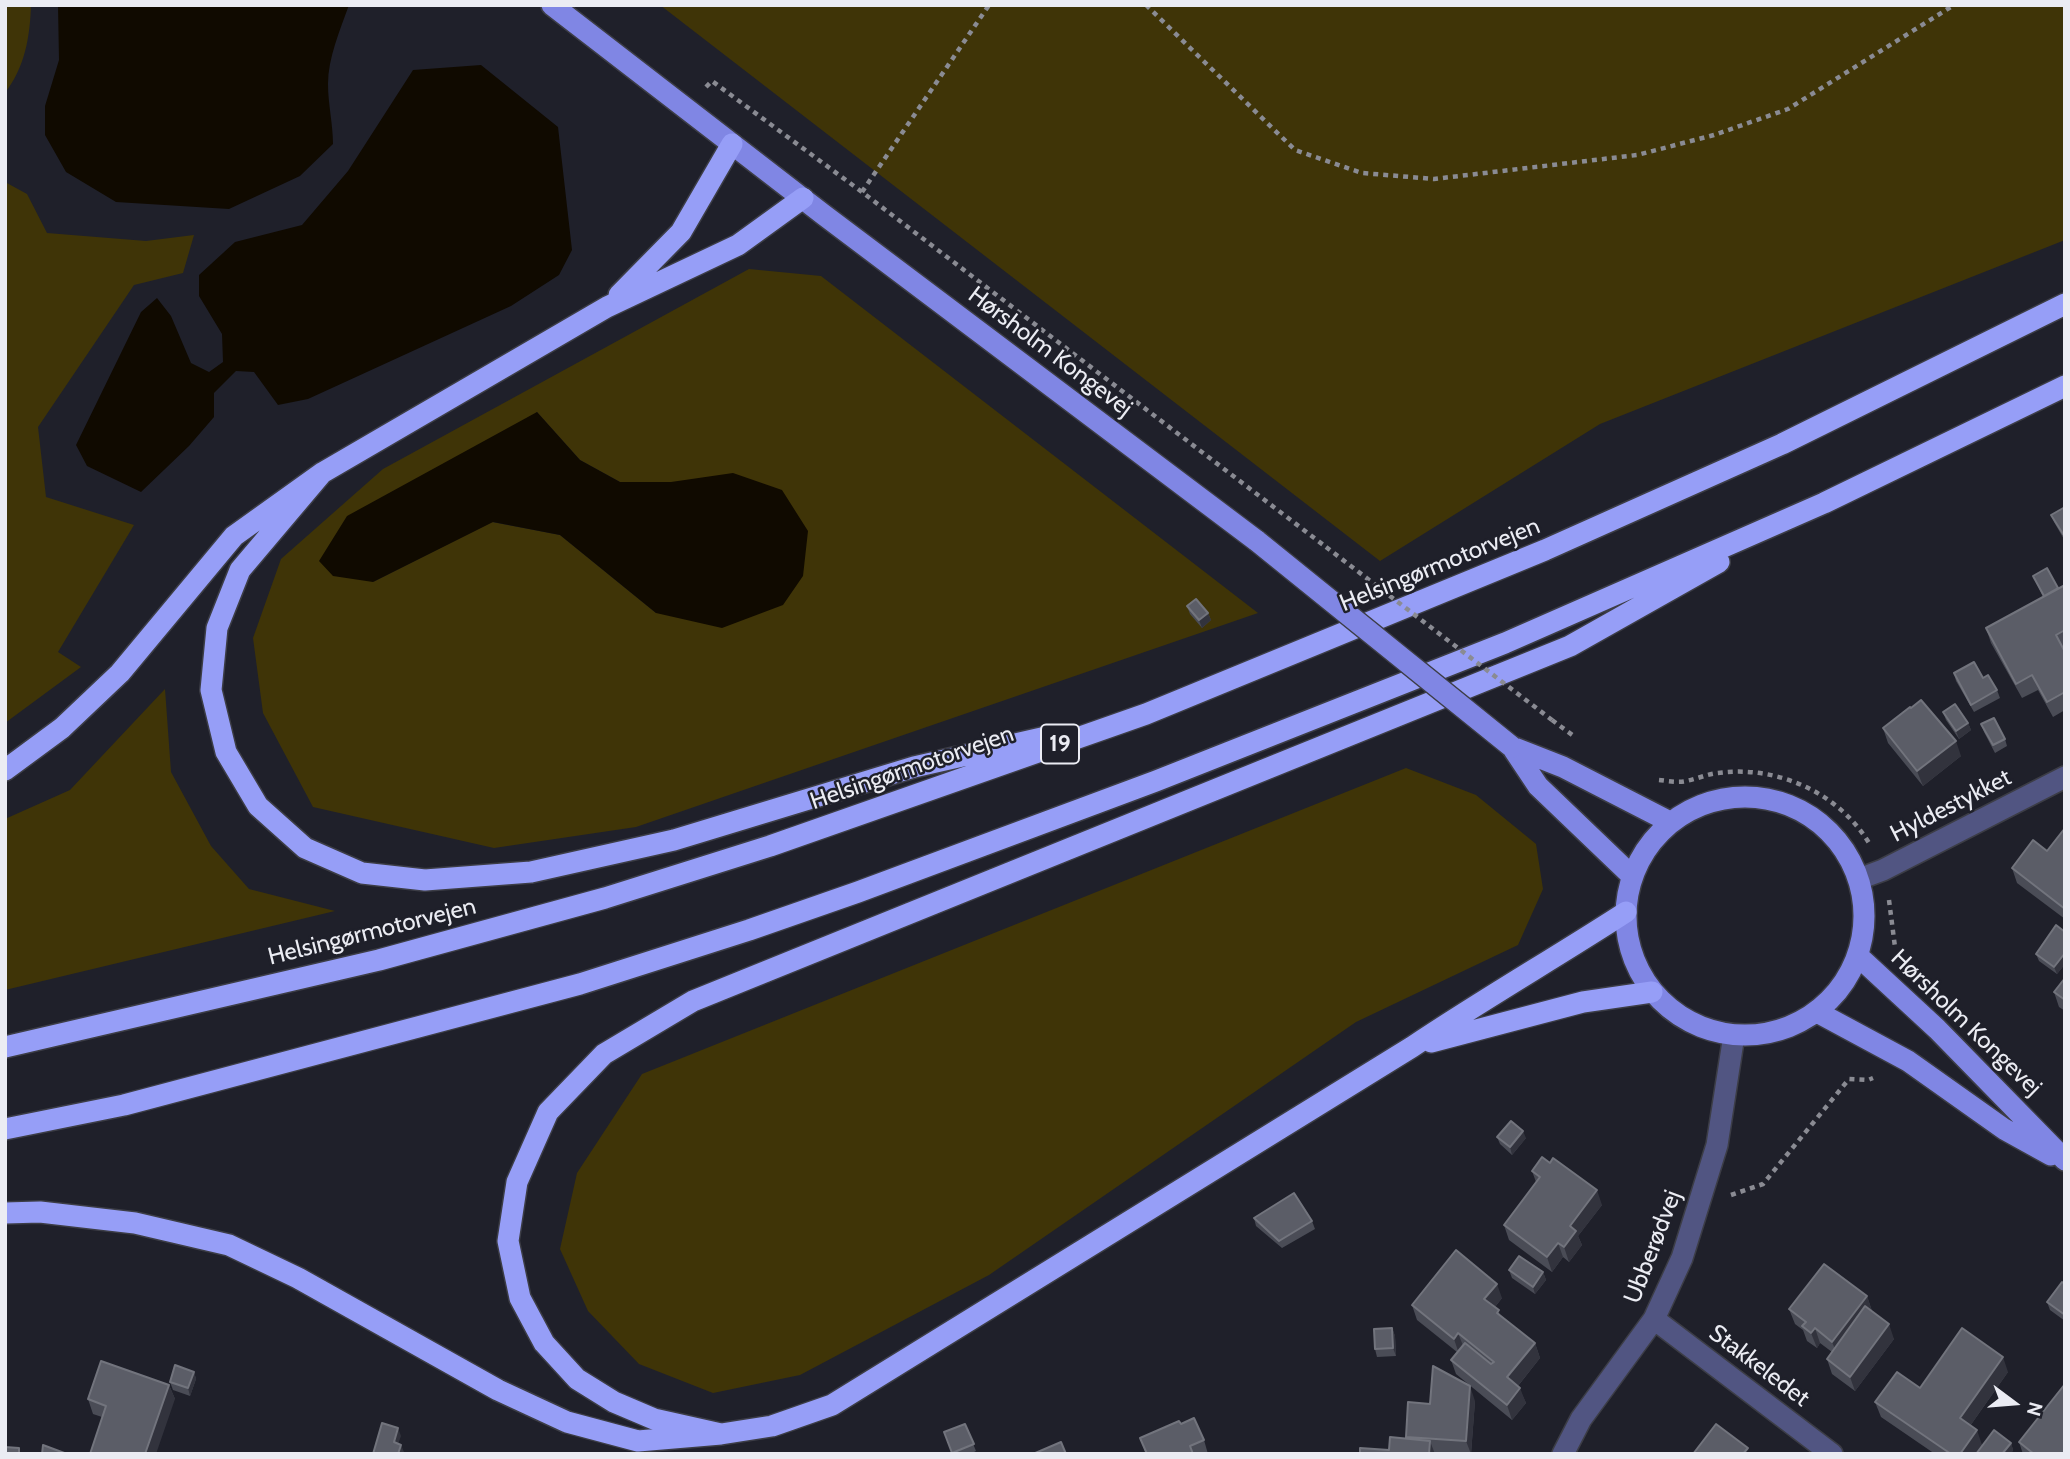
<!DOCTYPE html>
<meta charset="utf-8">
<style>
body{margin:0}
#map{position:relative;width:2070px;height:1459px;overflow:hidden;background:#1f202a;font-family:Cabin,sans-serif}
canvas{display:block}
.frame{position:absolute;inset:0;border:7px solid #ebecf3;pointer-events:none}
.north{position:absolute;left:1979px;top:1368px;width:70px;height:70px;-webkit-text-stroke:5px #1f202a;paint-order:stroke;rotate:106deg;font-size:19px;font-weight:700;line-height:28px;text-align:center;color:#ebecf3}
.north::after{content:'';display:block;margin:auto;width:24px;height:32px;background:#ebecf3;clip-path:polygon(50% 0,100% 100%,50% 72%,0 100%)}
</style>
<div id="map">
<canvas width="2070" height="1459"></canvas>
<div class="frame"></div>
<div class="north">N</div>
</div>
<script>
const g = document.querySelector('canvas').getContext('2d');
g.lineJoin = 'round';
function fillPath(path, color) { g.fillStyle = color; g.fill(path, 'evenodd'); }
function trace(path, color, width, dash) { g.strokeStyle = color; g.lineWidth = width; g.lineCap = dash ? 'butt' : 'round'; g.setLineDash(dash || []); g.stroke(path); }
function drawText(font, color, halo, rows, align = 'center') {
  g.font = font + ' Cabin,sans-serif'; g.lineWidth = 5; g.setLineDash([]); g.textBaseline = 'middle'; g.strokeStyle = halo; g.fillStyle = color; for (const [text, x, y, turn = 0] of rows) {
    g.save(); g.translate(x, y); g.rotate((+turn || 0) * Math.PI / 180); g.textAlign = isNaN(turn) ? turn : align; if (halo) g.strokeText(text, 0, 0); g.fillText(text, 0, 0); g.restore();
  }
}
fillPath(new Path2D(`
 M5 5H31C30 37 25 67 5 93Z
 M660 5H2065V240L1600 424 1380 561Z
 M5 182 27 194 47 233 146 241 194 235 183 273 134 285 38 427 46 497 134 525 58 652 81 667 5 723Z
 M749 269 821 276 1258 613 636 827 494 848 313 807 263 713 253 638 281 559 383 469ZM537 412 580 460 620 482H671L656 613 560 535 492 522 373 582Z
 M165 689 171 772 211 846 249 889 335 911 5 990V819L70 790Z
 M1406 768 1476 795 1536 844 1543 889 1518 945 1356 1022 989 1275 800 1375 713 1393 639 1364 588 1311 560 1249 577 1173 642 1074Z`), '#3f3407');
fillPath(new Path2D(`
 M58 5H349C340 30 328 58 328 84 328 104 333 124 333 144L300 176 229 209 116 202 66 172 45 135V106L59 60Z
 M481 65 558 127 572 250 559 275 511 306 308 399 278 405 254 372 236 371 214 393V417L189 446 141 492 87 466 76 445 141 312 157 298 171 316 191 363 209 372 223 362 222 334 199 296V275L235 242 302 225 348 171 413 70Z
 M537 412 580 460 620 482H671L733 473 782 490 808 531 803 576 783 605 722 628 656 613 560 535 493 522 373 582 333 576 319 561 347 516Z`), '#100a00');
const minor = new Path2D(`
 M1859 879 1883 870 2065 777
 M1654 1319 1832 1454
 M1563 1454 1581 1419 1654 1319 1682 1258 1717 1145 1734 1035`);
const major = new Path2D(`
 M552 5 824 215 1257 541
 M1512 747 1538 786 1632 876
 M1512 747 1563 767 1670 822
 M1626 916a119 119 0 1 1 238 0a119 119 0 1 1-238 0Z
 M1858 956 1937 1029 2065 1160
 M1817 1012 1908 1061 2004 1129 2051 1155`);
const highway = new Path2D(`
 M619 295 681 232 732 144
 M322 473 240 570 217 628 211 690 226 752 258 806 305 848 362 873 425 880 531 872 674 840 914 767 1046 737
 M5 770 62 728 120 673 234 536 322 473 607 307 738 245 803 198
 M1431 1042 1583 1002 1652 992
 M5 1047 379 960 605 898 770 846 1146 714 1545 550 1782 444 2065 304
 M5 1129 124 1105 580 984 749 930 858 892 1156 781 1505 643 1824 503 2065 386
 M5 1213 40 1212 135 1223 229 1245 298 1278 498 1390 567 1422 638 1441 721 1434 772 1426 832 1405 1412 1047C1482 1000 1555 958 1626 912
 M721 1434 654 1419 614 1402 577 1379 544 1343 520 1298 508 1241 517 1182 548 1112 604 1054 693 1001 1570 646 1719 562`);
trace(minor, '#3c3d46', 24);
trace(major, '#3c3d46', 24);
trace(highway, '#3c3d46', 24);
trace(new Path2D(`
 M1146 5 1295 150 1362 173 1434 179 1637 155 1714 135 1788 109 1954 5
 M706 87 712 81 862 192 1326 547
 M862 192 989 5
 M1552 720 1575 737
 M1659 780C1668 781 1678 783 1686 781 1697 779 1707 774 1718 773 1776 765 1838 792 1869 843
 M1889 900 1895 947
 M1731 1195 1763 1184 1849 1079 1868 1080 1873 1078`), '#8a8b93', 4.5, [5, 5]);
trace(minor, '#515582', 21);
trace(major, '#8086e4', 21);
trace(highway, '#969ef7', 21);
const majorBridge = new Path2D(`
 M1257 541 1512 747`);
trace(majorBridge, '#3c3d46', 24, []);
trace(new Path2D(`
 M1326 547 1552 720`), '#8a8b93', 4.5, [5, 5]);
trace(majorBridge, '#8086e4', 21);
fillPath(new Path2D(`
 M2065 507V541L2054 522 2051 515Z
 M2033 576 2058 589 2065 585V648L2063 649 2065 652V710L2053 717 2038 690 2022 698 1991 643 1986 628 2043 597Z
 M1187 606 1208 613 1211 620 1202 628 1190 614Z
 M1954 673 1983 678 1997 690 2000 698 1974 712 1956 681Z
 M1943 712 1968 723 1971 730 1959 739 1946 720Z
 M1981 724 2005 739 2007 746 1995 753 1984 732Z
 M1883 728 1961 756 1923 786 1888 743Z
 M2065 828V919L2017 883 2012 868 2047 851Z
 M2065 932V964L2057 974 2039 961 2036 954Z
 M2065 978V1011L2059 1007 2054 992Z
 M1497 1137 1526 1138 1512 1155 1500 1144Z
 M1532 1171 1602 1205 1578 1236 1582 1245 1569 1262 1563 1257 1552 1272 1509 1240 1504 1225 1536 1182Z
 M1254 1218 1312 1221 1315 1229 1282 1248 1256 1226Z
 M1509 1270 1543 1272 1546 1280 1535 1294 1512 1278Z
 M2065 1284V1321L2050 1310 2047 1302Z
 M1867 1296 1872 1311 1894 1339 1855 1391 1832 1374 1827 1359 1832 1352 1820 1343 1817 1348 1807 1341 1803 1330 1795 1324 1789 1309Z
 M1502 1298 1495 1307 1501 1316 1535 1343 1540 1358 1518 1386 1526 1403 1512 1420 1456 1374 1451 1360 1457 1352 1417 1320 1412 1305Z
 M1392 1328 1395 1336 1396 1356 1377 1357 1375 1349Z
 M194 1372 196 1379 190 1396 173 1390 170 1382Z
 M2008 1372 1970 1426 1982 1445 2011 1443 2013 1450 2011 1454H1935L1881 1417 1875 1402 1920 1388Z
 M169 1385 175 1399 102 1417 93 1414 88 1399Z
 M1475 1401 1471 1454H1360L1389 1450 1407 1439 1406 1437 1430 1404Z
 M965 1424 976 1451 970 1454H952L944 1432Z
 M1181 1424 1204 1440 1208 1454H1146L1140 1438Z
 M2019 1442 2065 1454H2023Z`), '#4a4c56');
fillPath(new Path2D(`
 M1208 613 1211 620 1202 628 1199 620Z
 M1968 723 1971 730 1959 739 1956 731Z
 M1956 741 1961 756 1923 786 1917 771Z
 M2065 953V964L2057 974 2054 967Z
 M1523 1131 1526 1138 1512 1155 1510 1147Z
 M1597 1190 1602 1205 1578 1236 1582 1245 1569 1262 1564 1247 1570 1226Z
 M1558 1243 1563 1257 1552 1272 1547 1257Z
 M1543 1272 1546 1280 1535 1294 1533 1287Z
 M1497 1284 1502 1298 1490 1313 1484 1299Z
 M1867 1296 1872 1311 1838 1356 1832 1342Z
 M1889 1324 1894 1339 1855 1391 1850 1377Z
 M1392 1328 1395 1336 1396 1356 1393 1348Z
 M1815 1328 1820 1343 1817 1348 1811 1333Z
 M1458 1333 1464 1348 1459 1354 1454 1339Z
 M1535 1343 1540 1358 1513 1392 1507 1377Z
 M2003 1357 2008 1372 1965 1433 1960 1418Z
 M194 1372 196 1379 190 1396 188 1388Z
 M169 1385 175 1399 156 1454H145Z
 M1470 1386 1475 1401 1471 1454 1466 1441Z
 M1520 1388 1526 1403 1512 1420 1507 1405Z
 M398 1428 401 1436 396 1450 394 1442Z
 M1977 1430 1982 1445 1976 1454H1960Z
 M1430 1441 1435 1454H1429Z
 M2011 1443 2013 1450 2011 1454H2002Z
 M401 1445 404 1452 403 1454H398Z`), '#32333d');
const building = new Path2D(`
 M2065 507V533L2063 534 2051 515Z
 M2047 568 2058 588 2044 596 2033 576Z
 M2065 585V630L2056 635 2065 652V692L2047 702 2032 675 2016 684 1986 628Z
 M1196 599 1208 613 1199 620 1187 606Z
 M1974 662 1983 678 1988 675 1997 690 1971 705 1954 673Z
 M1921 700 1956 741 1917 771 1883 728 1910 707 1911 708Z
 M1955 704 1968 723 1956 731 1943 712Z
 M1994 718 2005 739 1993 745 1981 724Z
 M2065 828V909L2012 868 2033 840 2047 851Z
 M2056 925 2065 932V953L2054 967 2036 954Z
 M2065 978V1000L2054 992Z
 M1511 1121 1523 1131 1510 1147 1497 1137Z
 M1542 1157 1550 1163 1553 1158 1597 1190 1570 1226 1576 1231 1564 1247 1558 1243 1547 1257 1504 1225 1540 1177 1532 1171Z
 M1294 1193 1312 1221 1279 1241 1254 1218Z
 M1456 1250 1497 1284 1484 1299 1499 1310 1497 1313 1535 1343 1507 1377 1520 1388 1507 1405 1451 1360 1465 1343 1491 1364 1494 1362 1458 1333 1454 1339 1412 1305Z
 M1519 1256 1543 1272 1533 1287 1509 1270Z
 M1824 1264 1867 1296 1832 1342 1815 1328 1811 1333 1802 1326 1806 1322 1789 1309Z
 M2062 1282 2065 1284V1315L2047 1302Z
 M1865 1306 1889 1324 1850 1377 1827 1359Z
 M1392 1328 1393 1348 1375 1349 1374 1329Z
 M1962 1328 2003 1357 1960 1418 1977 1430 1960 1454H1951L1875 1402 1897 1372 1920 1388Z
 M101 1361 169 1385 145 1454H90L106 1406 88 1399Z
 M175 1365 194 1372 188 1388 170 1382Z
 M1433 1366 1470 1386 1466 1441 1406 1437 1408 1402 1430 1404Z
 M2065 1384V1454H2034L2019 1442Z
 M1194 1418 1204 1440 1190 1446 1193 1454H1147L1140 1438 1179 1421 1181 1424Z
 M382 1423 398 1428 394 1442 401 1445 398 1454H373Z
 M965 1424 974 1444 952 1453 944 1432Z
 M1716 1424 1748 1448 1743 1454H1693Z
 M1994 1430 2011 1443 2002 1454H1976Z
 M1390 1437 1430 1441 1429 1454H1360V1448L1389 1450Z
 M1061 1442 1066 1454H1033Z
 M43 1445 67 1454H42Z
 M5 1447 19 1448V1454H5Z`);
fillPath(building, '#5b5d67');
trace(building, '#72747d', 2);
for (const [x, y, w] of [
 [1060,744,38]
]) { const box = new Path2D(); box.roundRect(x - w / 2, y - 19.5, w, 39, 5); g.fillStyle = '#1f202a'; g.fill(box); trace(box, '#ebecf3', 2); }
drawText('bold 23px', '#ebecf3', null, [
 ["19",1060,744]
]);
drawText('24px', '#ebecf3', '#1f202a', [
 ["Hørsholm Kongevej",1050,352,37],
 ["Helsingørmotorvejen",1440,565,-22],
 ["Helsingørmotorvejen",912,768,-19],
 ["Hyldestykket",1951,806,-27],
 ["Helsingørmotorvejen",372,932,-14],
 ["Hørsholm Kongevej",1966,1023,44],
 ["Ubberødvej",1653,1247,-69],
 ["Stakkeledet",1759,1366,37]
]);
</script>
